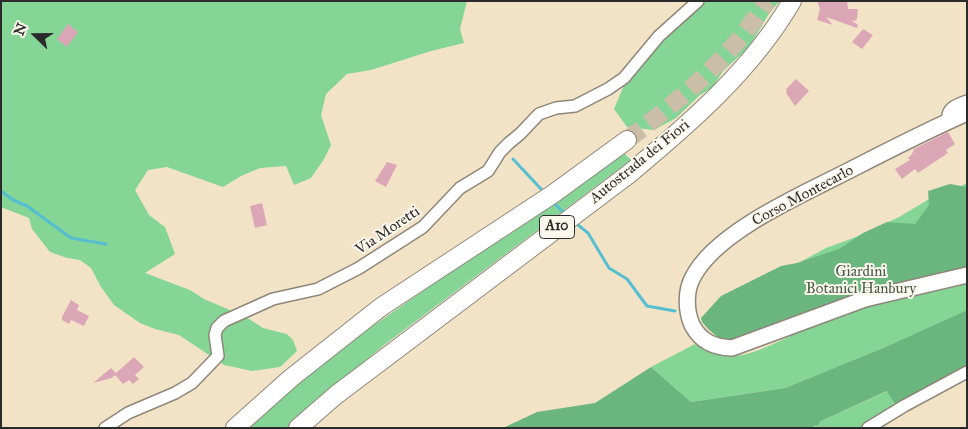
<!DOCTYPE html>
<style>
body{margin:0}
#map{position:relative;width:968px;height:429px;overflow:hidden;background:#f2e3c7;font-family:"IM FELL Great Primer",serif}
canvas{display:block}
.frame{position:absolute;inset:0;border:2px solid #2b2b2b;pointer-events:none}
.north{position:absolute;left:10px;top:10px;width:50px;height:50px;-webkit-text-stroke:4px #fbf7ec;paint-order:stroke;rotate:292deg;font-size:14px;font-weight:700;line-height:20px;text-align:center;color:#2b2b2b}
.north::after{content:'';display:block;margin:auto;width:18px;height:22px;background:#2b2b2b;clip-path:polygon(50% 0,100% 100%,50% 72%,0 100%)}
</style>
<div id="map">
<canvas width="968" height="429"></canvas>
<div class="frame"></div>
<div class="north">N</div>
</div>
<script>
const g = document.querySelector('canvas').getContext('2d');
g.lineJoin = 'round';
function fillPath(path, color) { g.fillStyle = color; g.fill(path, 'evenodd'); }
function trace(path, color, width, dash) { g.strokeStyle = color; g.lineWidth = width; g.lineCap = dash ? 'butt' : 'round'; g.setLineDash(dash || []); g.stroke(path); }
function drawText(font, color, halo, rows, align = 'center') {
  g.font = font + ' "IM FELL Great Primer",serif'; g.lineWidth = 4; g.setLineDash([]); g.textBaseline = 'middle'; g.strokeStyle = halo; g.fillStyle = color; for (const [text, x, y, turn = 0] of rows) {
    g.save(); g.translate(x, y); g.rotate((+turn || 0) * Math.PI / 180); g.textAlign = isNaN(turn) ? turn : align; if (halo) g.strokeText(text, 0, 0); g.fillText(text, 0, 0); g.restore();
  }
}
fillPath(new Path2D(`
 M1 1H467L460 29 464 43 431 51 371 70 347 74 326 94 321 115 331 145 324 159 311 178 294 185 286 166 260 168 241 176 223 187 167 167 148 170 135 190 149 215 165 227 175 254 145 273 190 290 204 299 246 317 263 328 287 334 293 340 297 351 280 367 252 371 224 365 179 335 155 329 140 323 114 305 101 287 91 268 80 260 67 258 50 252 32 229 29 218 1 207Z
 M707 1H780L770 12 749 47 723 71 713 87 700 95 676 118 654 130 627 127 614 109 627 78 684 17Z
 M623 152 631 160 384 345 286 428H248L298 382 357 337Z
 M967 183V310L883 348 785 388 691 402 651 367 695 344C728 367 754 353 786 338 800 331 814 325 829 319L791 267 826 248 856 237 899 217 931 198 957 188Z
 M888 391 895 404 859 428H811L819 424V422Z`), '#84d596');
fillPath(new Path2D(`
 M950 184 967 187V267L734 339H720L708 329 702 322 701 318 721 296 781 266 797 263 839 249 863 233 887 222 915 224 929 205 928 191Z
 M967 310V366L895 404 887 391 819 422 820 424 810 428H503L537 412 595 403 651 367 691 402 785 388 883 348Z`), '#6bb67f');
trace(new Path2D(`
 M513 159 541 189
 M1 191 13 200 27 206 71 238 106 244
 M554 203 564 213
 M578 225 588 233 609 268 627 279 647 306 675 311`), '#55bfd1', 3);
fillPath(new Path2D(`
 M817 1H847L848 9H858L857 19 855 21 851 20 858 25 857 28 826 17 833 25 817 20 820 9Z
 M68 24 78 32 67 47 57 39Z
 M863 29 873 35 862 49 852 42Z
 M796 79 809 91 795 106 786 93 787 91 786 89Z
 M948 132 955 144 946 150 948 153 918 173 915 169 902 179 895 169 910 160 908 158 912 154 914 149Z
 M387 162 397 165 386 187 375 181Z
 M262 203 267 225 255 228 250 206Z
 M71 300 79 305 77 310 89 316 84 326 71 320 69 324 62 320V317Z
 M134 357 144 367 135 375 139 379 133 384 129 380 123 384 115 375 112 378 93 383 111 368 116 373Z`), '#dba7b6');
trace(new Path2D(`
 M627 140C680 100 731 58 767 1`), '#cabea8', 18, [18, 9]);
const minor = new Path2D(`
 M948 121C946 108 956 105 967 101
 M105 428 128 413 175 393 192 383 218 356 215 335 217 328 224 321 273 299 318 289 359 268 423 227 460 188 488 171 500 152 509 143 520 134 539 114 556 108 575 106 608 89 624 78 659 36 698 1
 M868 428 904 406 967 372`);
const major = new Path2D(`
 M967 113C928 130 891 149 854 168 808 192 717 230 693 277 685 291 686 311 692 325 701 342 714 347 732 348L865 299 967 275`);
const highway = new Path2D(`
 M235 428 291 378 381 307 553 194 627 140
 M298 428 336 395 629 174C689 124 752 70 792 1`);
trace(minor, '#8e8779', 14);
trace(major, '#8e8779', 18);
trace(highway, '#8e8779', 20);
trace(minor, '#fff', 11);
trace(major, '#fff', 15);
trace(highway, '#fff', 18);
for (const [x, y, w] of [
 [557,227,35]
]) { const box = new Path2D(); box.roundRect(x - w / 2, y - 11.5, w, 23, 4); g.fillStyle = '#fbf7ec'; g.fill(box); trace(box, '#2b2b2b', 1); }
drawText('bold 14px', '#2b2b2b', null, [
 ["A10",557,227]
]);
drawText('15px', '#2b2b2b', '#fbf7ec', [
 ["Autostrada dei Fiori",640,162,-39],
 ["Corso Montecarlo",803,196,-28],
 ["Via Moretti",388,231,-34]
]);
drawText('15px', '#465e4b', '#fbf7ec', [
 ["Giardini",861,272],
 ["Botanici Hanbury",861,289]
]);
</script>
